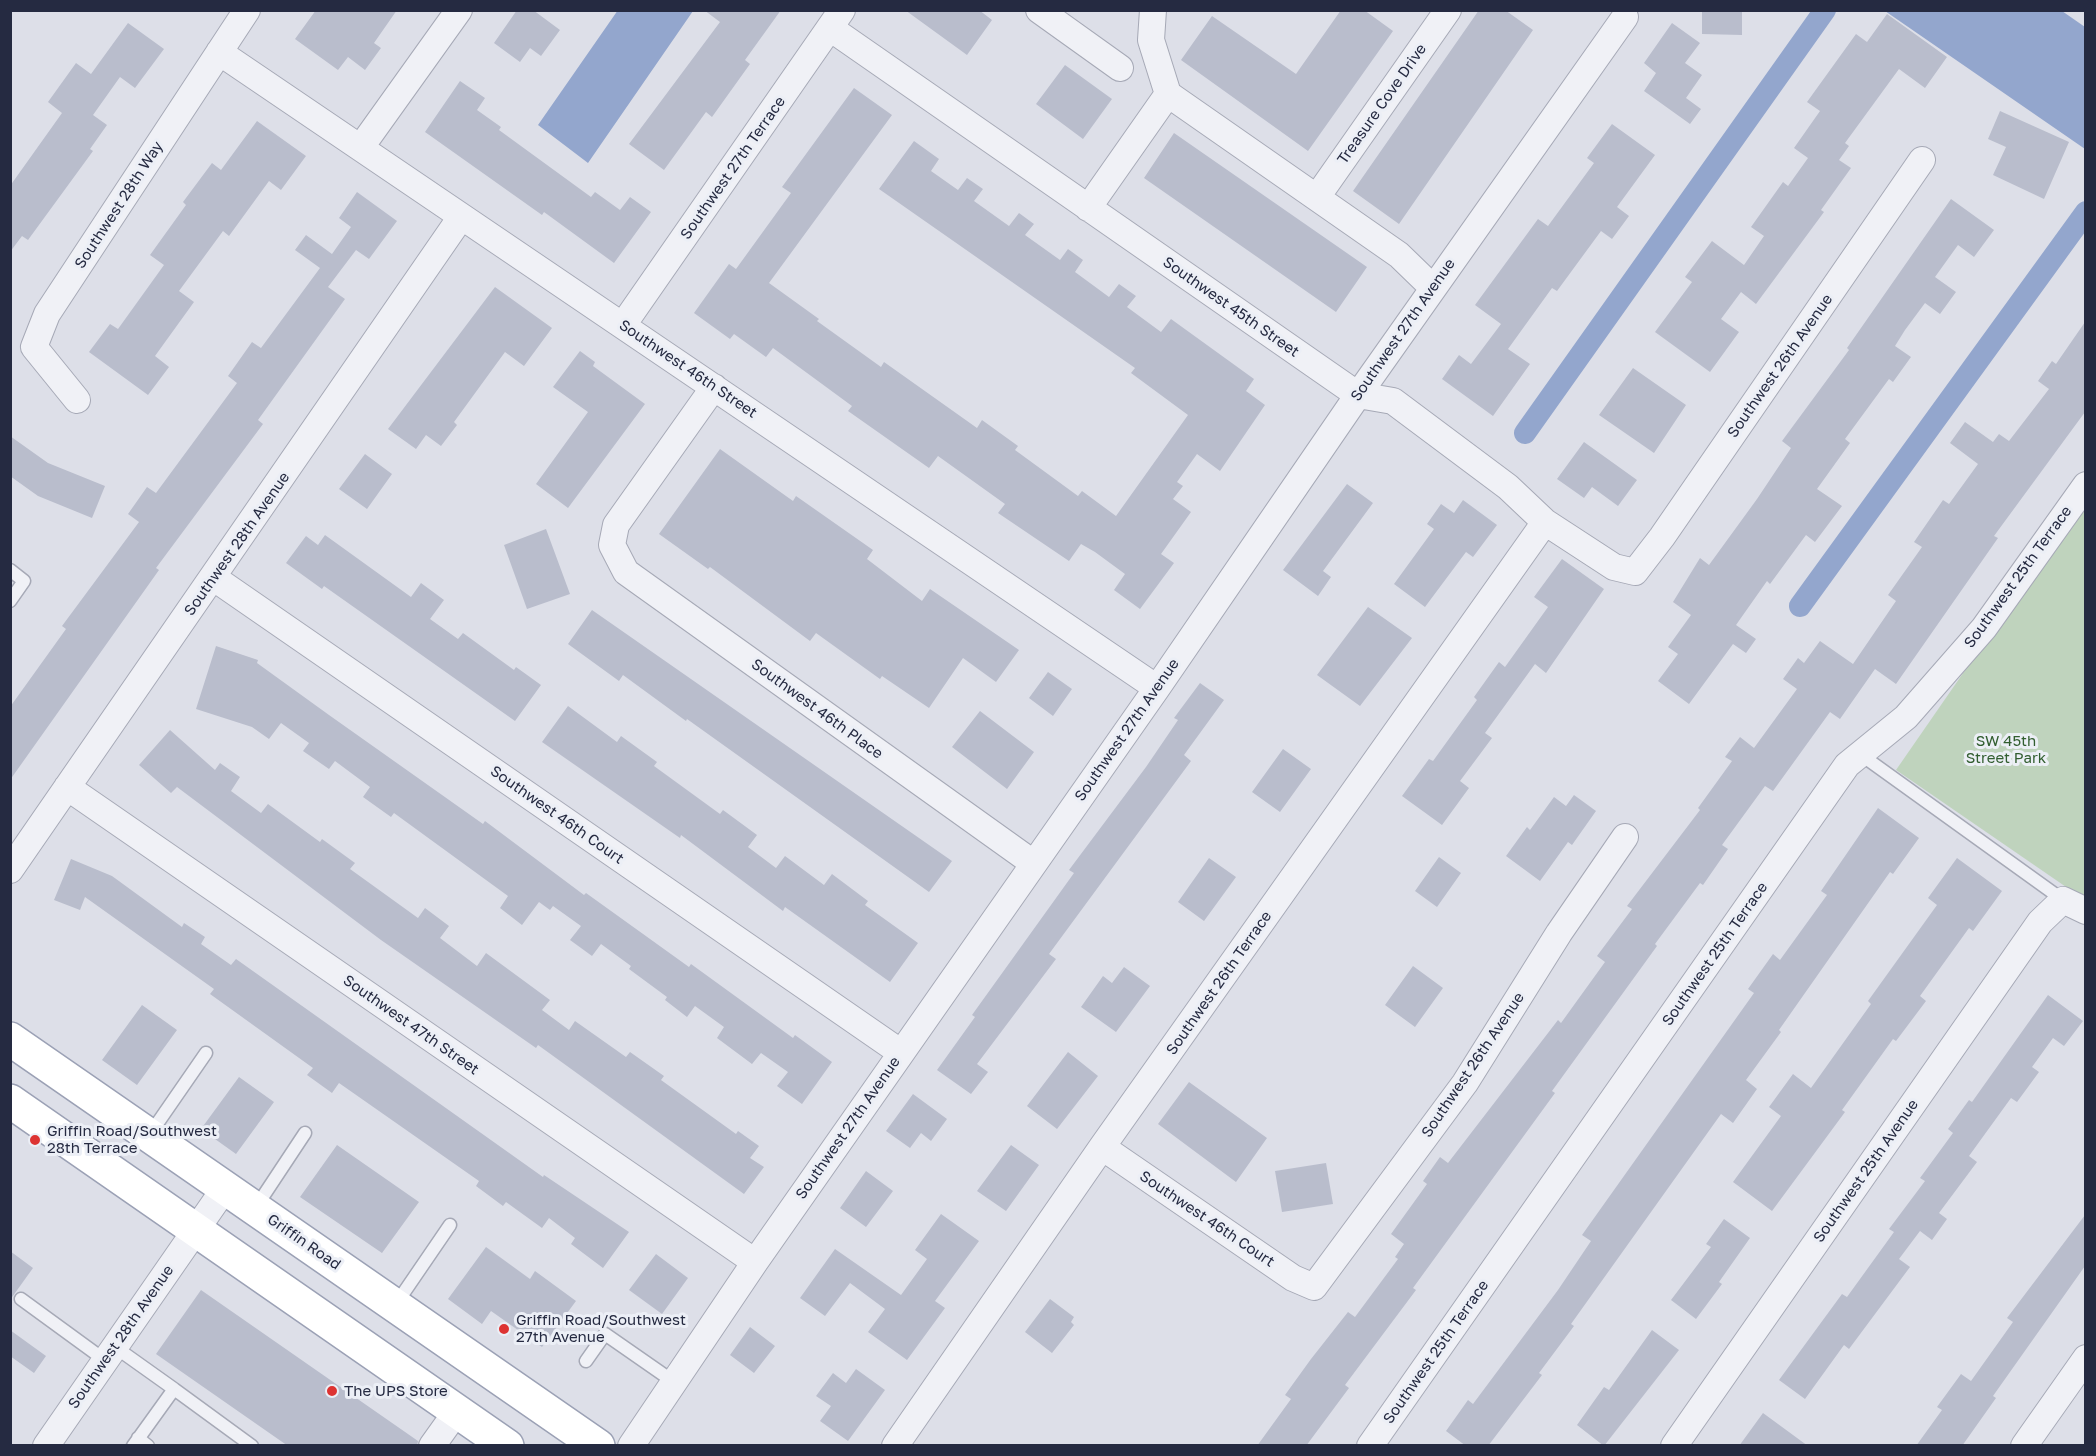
<!DOCTYPE html>
<style>
body{margin:0}
#map{position:relative;width:2096px;height:1456px;overflow:hidden;background:#dddfe8;font-family:"Golos Text",sans-serif}
canvas{display:block}
.frame{position:absolute;inset:0;border:12px solid #252a41;pointer-events:none}
</style>
<div id="map">
<canvas width="2096" height="1456"></canvas>
<div class="frame"></div>
</div>
<script>
const g = document.querySelector('canvas').getContext('2d');
g.lineJoin = 'round';
function fillPath(path, color) { g.fillStyle = color; g.fill(path, 'evenodd'); }
function trace(path, color, width, dash) { g.strokeStyle = color; g.lineWidth = width; g.lineCap = dash ? 'butt' : 'round'; g.setLineDash(dash || []); g.stroke(path); }
function drawText(font, color, halo, rows, align = 'center') {
  g.font = font + ' "Golos Text",sans-serif'; g.lineWidth = 6; g.setLineDash([]); g.textBaseline = 'middle'; g.strokeStyle = halo; g.fillStyle = color; for (const [text, x, y, turn = 0] of rows) {
    g.save(); g.translate(x, y); g.rotate((+turn || 0) * Math.PI / 180); g.textAlign = isNaN(turn) ? turn : align; if (halo) g.strokeText(text, 0, 0); g.fillText(text, 0, 0); g.restore();
  }
}
fillPath(new Path2D(`
 M2085 497V900L1896 770Z`), '#bfd3bd');
fillPath(new Path2D(`
 M618 10 693 11 588 163 538 125Z
 M1885 11H2062L2085 27V149Z`), '#93a6cd');
trace(new Path2D(`
 M1525 433 1825 10
 M1800 606 2086 212`), '#93a6cd', 22);
fillPath(new Path2D(`
 M316 10H397L374 43 381 48 365 70 348 57 338 70 295 39Z
 M517 10H533L560 30 541 56 530 48 520 62 494 43Z
 M704 10H781L745 60 750 64 712 117 706 112 664 170 629 144 720 22Z
 M905 10H979L992 20 967 55Z
 M1341 10H1364L1393 31 1308 151 1181 60 1212 16 1296 74Z
 M1479 10H1505L1533 30 1399 224 1353 191Z
 M1702 10H1742V35L1702 34Z
 M1887 14 1947 57 1925 88 1899 69 1845 143 1849 146 1839 160 1851 168 1821 210 1824 212 1756 304 1741 292 1721 319 1739 332 1710 372 1655 332 1692 282 1685 277 1712 241 1744 265 1764 236 1751 227 1783 182 1788 186 1808 158 1794 148 1820 111 1807 102 1856 34 1867 42Z
 M128 23 164 49 135 88 120 77 93 115 107 125 90 149 93 151 28 240 22 236 10 252V186L62 113 48 102 76 63 91 74Z
 M1672 23 1700 43 1685 63 1702 75 1686 98 1701 109 1690 124 1644 91 1656 73 1644 63Z
 M1065 65 1112 99 1083 139 1036 104Z
 M460 81 485 98 477 110 501 127 499 130 591 197 595 192 620 210 630 197 651 212 614 263 544 212 542 215 425 132Z
 M854 88 892 115 769 283 819 319 817 321 881 367 884 362 977 428 982 420 1018 446 1015 450 1078 496 1082 491 1116 516 1188 415 1131 373 1135 368 879 189 914 141 939 159 931 171 958 190 967 178 983 189 974 201 1009 226 1019 213 1034 224 1025 235 1060 260 1068 249 1083 260 1075 272 1109 297 1119 284 1136 296 1127 307 1161 332 1171 319 1254 379 1246 391 1265 405 1220 471 1197 454 1177 482 1183 486 1173 499 1191 512 1161 554 1174 563 1140 609 1114 590 1125 574 1095 552 1081 544 1069 561 998 513 1005 504 938 456 929 468 848 411 852 406 773 348 766 357 734 334 730 339 694 313 729 264 736 269 791 193 782 187Z
 M2000 111 2069 142 2044 199 1993 175 2006 147 1988 139Z
 M257 121 306 156 281 190 269 181 229 236 223 231 179 291 194 302 155 356 169 367 148 395 89 352 110 324 118 329 164 265 150 255 186 205 183 202 212 163 221 170Z
 M1612 124 1655 155 1617 207 1629 216 1612 239 1601 231 1557 291 1552 288 1508 349 1530 364 1493 416 1442 379 1459 355 1471 364 1501 324 1475 305 1538 219 1548 226 1594 163 1587 158Z
 M1174 133 1367 267 1336 312 1144 178Z
 M357 192 397 221 369 259 356 250 328 287 345 299 258 420 263 424 156 568 159 570 10 780V707L66 629 62 626 139 522 128 514 147 487 156 493 237 383 228 376 252 342 261 348 320 268 295 250 306 235 332 254 351 227 339 218Z
 M1951 199 1994 230 1974 257 1958 245 1935 277 1956 292 1940 314 1925 303 1905 330 1895 346 1911 357 1893 382 1889 379 1845 439 1850 443 1817 489 1842 506 1815 542 1806 535 1770 584 1767 581 1736 625 1756 639 1746 653 1733 644 1689 704 1658 681 1678 654 1668 647 1691 615 1673 602 1700 558 1709 565 1757 499 1791 448 1782 441 1849 350 1847 348Z
 M495 287 552 328 524 366 505 352 454 422 457 425 441 446 426 435 416 449 388 429Z
 M2085 322V412L1994 536 1998 538 1896 684 1875 669 1840 719 1830 712 1773 791 1765 786 1722 845 1728 849 1703 885 1700 883 1655 944 1657 946 1552 1091 1555 1093 1413 1288 1416 1290 1345 1385 1349 1388 1306 1446H1257L1291 1399 1285 1395 1311 1359 1348 1312 1355 1317 1398 1259 1395 1257 1404 1244 1391 1234 1427 1184 1423 1181 1440 1157 1448 1163 1558 1020 1561 1023 1605 962 1597 956 1632 909 1627 906 1700 810 1698 808 1732 761 1725 757 1740 737 1754 748 1797 689 1783 679 1798 658 1804 663 1820 641 1853 664 1896 601 1888 595 1922 547 1914 542 1943 500 1949 504 1978 464 1950 443 1965 422 1993 442 1999 434 2009 441 2049 389 2038 381 2052 361 2056 364Z
 M580 351 595 362 593 366 645 404 568 508 536 484 588 412 553 387Z
 M1633 368 1686 405 1654 453 1599 415Z
 M10 436 48 463 105 486 92 518 38 496 10 476Z
 M1584 442 1637 480 1618 506 1592 487 1584 498 1557 479Z
 M720 449 793 501 796 496 873 550 867 559 922 601 930 589 1019 650 996 682 963 658 929 708 882 676 880 679 816 633 810 641 710 567 708 569 659 534Z
 M365 454 392 474 367 509 339 489Z
 M1347 484 1373 503 1323 571 1331 577 1318 596 1283 570Z
 M1463 500 1497 525 1473 557 1466 552 1425 607 1394 584 1434 529 1427 524 1441 504 1454 513Z
 M546 529 570 594 527 609 504 545Z
 M325 535 411 597 421 583 444 600 430 619 458 639 463 633 514 670 516 667 541 685 515 721 324 586 322 589 286 563 306 536 318 545Z
 M1562 559 1604 589 1546 673 1535 664 1485 733 1492 738 1460 781 1469 788 1442 825 1402 796 1429 759 1433 761 1477 700 1474 697 1499 662 1505 667 1548 607 1534 597Z
 M1368 607 1412 638 1360 706 1317 675Z
 M592 610 952 861 929 892 687 719 686 721 623 675 619 681 568 644Z
 M216 646 258 660 257 663 329 715 483 824 485 821 584 895 586 893 689 967 691 964 793 1038 795 1035 832 1062 802 1104 777 1086 788 1072 761 1053 752 1064 717 1038 724 1027 695 1006 687 1017 665 1000 667 997 629 969 631 966 601 944 592 956 570 940 581 926 553 906 550 910 539 902 522 925 500 908 508 896 394 813 391 817 363 797 370 787 335 761 329 769 303 751 309 743 281 723 269 739 252 727 196 709Z
 M1048 672 1072 689 1053 716 1029 698Z
 M1200 683 1224 700 1184 755 1191 761 1049 954 1056 959 977 1064 988 1072 971 1094 937 1070 975 1017 972 1015 1074 873 1069 870 1146 767 1178 720 1174 718Z
 M568 706 617 742 621 736 657 762 654 766 720 814 723 810 757 835 748 847 776 868 785 856 824 885 832 874 868 901 865 905 918 943 890 982 785 907 783 911 681 835 680 838 542 742Z
 M980 711 1034 752 1007 789 952 747Z
 M170 730 215 770 220 763 240 777 231 791 261 813 268 804 320 842 322 839 355 863 350 869 418 918 425 908 449 926 440 938 477 966 486 953 550 1000 542 1010 569 1030 575 1021 626 1057 630 1052 664 1076 661 1080 736 1134 738 1131 759 1146 750 1158 764 1167 744 1194 538 1045 536 1048 381 940 177 787 171 793 139 765Z
 M1283 749 1311 769 1280 812 1252 792Z
 M1574 795 1596 811 1572 845 1568 842 1540 881 1506 856 1527 827 1530 830 1554 797 1566 806Z
 M1878 808 1919 838 1893 874 1890 872 1779 1030 1781 1032 1746 1080 1757 1089 1733 1123 1721 1114 1571 1324 1574 1326 1539 1373 1542 1375 1488 1446H1466L1446 1431 1468 1400 1473 1404 1558 1290 1591 1241 1582 1235 1754 993 1748 989 1773 954 1780 960 1827 895 1821 891Z
 M1439 857 1461 873 1437 907 1415 891Z
 M1209 858 1236 877 1204 921 1178 902Z
 M1957 858 2002 891 1973 931 1969 928 1920 996 1926 1001 1896 1041 1893 1039 1842 1110 1845 1112 1772 1211 1733 1182 1781 1116 1769 1107 1793 1074 1811 1088 1871 1004 1868 1001 1937 905 1928 898Z
 M71 859 112 876 182 927 184 923 205 937 201 944 231 965 236 959 543 1177 544 1175 629 1232 603 1268 571 1244 575 1238 549 1218 542 1228 506 1202 503 1206 476 1186 479 1181 339 1083 332 1093 307 1075 313 1068 210 994 214 989 85 897 80 910 54 900Z
 M1413 966 1443 988 1415 1027 1385 1005Z
 M1124 967 1150 986 1116 1032 1081 1007 1103 976 1112 983Z
 M2048 995 2083 1021 2064 1046 2053 1038 2032 1067 2039 1072 2017 1102 2011 1098 1969 1156 1977 1162 1939 1213 1947 1219 1932 1240 1920 1231 1899 1259 1910 1267 1849 1349 1844 1345 1805 1399 1779 1380 1842 1294 1847 1297 1894 1232 1889 1229 1925 1181 1920 1178 1953 1133 1948 1129 1969 1100 1972 1102Z
 M142 1005 177 1030 137 1085 102 1060Z
 M1068 1052 1098 1076 1057 1129 1027 1106Z
 M239 1077 274 1102 236 1154 201 1129Z
 M1189 1082 1267 1138 1236 1182 1158 1124Z
 M913 1094 947 1119 931 1141 921 1133 910 1148 886 1131Z
 M337 1145 419 1202 382 1253 300 1197Z
 M1011 1145 1039 1165 1006 1211 977 1191Z
 M1326 1163 1333 1204 1282 1212 1275 1171Z
 M866 1171 893 1191 866 1227 840 1208Z
 M941 1214 979 1241 935 1301 945 1308 907 1360 868 1332 885 1309 850 1283 825 1316 800 1298 835 1249 901 1295 927 1259 915 1250Z
 M2085 1215V1266L1993 1396 1996 1398 1962 1446H1916L1942 1410 1937 1407 1961 1374 1971 1381 2013 1322 2007 1318Z
 M1724 1219 1750 1238 1719 1282 1722 1284 1696 1319 1671 1300 1711 1247 1706 1244Z
 M486 1247 530 1279 535 1271 576 1301 542 1347 491 1311 482 1324 448 1299Z
 M10 1251 33 1268 10 1300Z
 M656 1254 688 1278 662 1314 629 1290Z
 M201 1290 418 1441 417 1446H288L156 1354Z
 M1050 1299 1074 1317 1071 1322 1074 1325 1052 1353 1025 1332Z
 M750 1327 775 1346 754 1373 730 1355Z
 M10 1330 46 1356 34 1373 10 1356Z
 M1652 1330 1679 1350 1604 1446 1577 1425 1604 1387 1609 1390Z
 M856 1369 885 1390 848 1441 820 1421 831 1406 816 1396 833 1373 846 1383Z
 M1763 1413 1808 1446H1739Z`), '#b9bdcc');
const lane = new Path2D(`
 M10 570 24 581 10 601
 M1860 754 2063 900
 M150 1134 206 1053
 M256 1207 305 1133
 M21 1299 106 1361
 M396 1304 450 1225
 M115 1347 174 1389
 M586 1361 605 1334 674 1382
 M138 1438 148 1446
 M133 1446 174 1389 252 1446`);
const street = new Path2D(`
 M1039 10 1120 68
 M1153 10 1151 40 1168 94 1399 255 1433 288
 M830 28 1358 395 1393 401 1508 487 1545 522 1614 567 1635 572 1662 537 1922 160
 M219 52 1157 688
 M361 147 459 10
 M1317 197 1448 10
 M1088 208 1168 94
 M623 325 842 10
 M714 387 616 525 612 545 626 572 1033 863
 M77 400 34 347 47 314 247 10
 M214 578 900 1052
 M67 787 755 1262
 M10 870 461 217
 M1102 1147 1293 1278 1314 1287 1465 1083 1559 933 1625 837
 M46 1446 225 1188
 M432 1446 457 1411
 M631 1446 755 1262 1157 688 1358 395 1625 17
 M895 1446 1102 1147 1545 522
 M1370 1446 1847 765 1906 717 1984 628 2086 485
 M1674 1446 2040 922 2063 900 2086 911
 M2024 1446 2086 1358`);
const primary = new Path2D(`
 M10 1039 598 1446
 M10 1101 507 1446`);
trace(lane, '#a6a9b6', 15);
trace(street, '#a6a9b6', 28);
trace(primary, '#9ba1b5', 36);
trace(lane, '#f0f1f6', 12);
trace(street, '#f0f1f6', 26);
trace(primary, '#fff', 33);
for (const [x, y, r, color] of [
 [35,1140,6,"#dd3332"],
 [504,1329,6,"#dd3332"],
 [332,1391,6,"#dd3332"]
]) { const dot = new Path2D(); dot.arc(x, y, r, 0, 2 * Math.PI); g.fillStyle = color; g.fill(dot); trace(dot, '#eceff6', 2); }
drawText('15px', '#252a41', '#eceff6', [
 ["Treasure Cove Drive",1382,104,-55],
 ["Southwest 27th Terrace",733,168,-55],
 ["Southwest 28th Way",119,205,-57],
 ["Southwest 45th Street",1231,307,35],
 ["Southwest 27th Avenue",1403,330,-55],
 ["Southwest 26th Avenue",1780,366,-55],
 ["Southwest 46th Street",688,369,34],
 ["Southwest 28th Avenue",237,544,-55],
 ["Southwest 25th Terrace",2018,577,-54],
 ["Southwest 46th Place",817,709,36],
 ["Southwest 27th Avenue",1127,730,-55],
 ["Southwest 46th Court",557,815,35],
 ["Southwest 25th Terrace",1715,954,-55],
 ["Southwest 26th Terrace",1219,983,-55],
 ["Southwest 47th Street",411,1025,35],
 ["Southwest 26th Avenue",1473,1065,-56],
 ["Southwest 27th Avenue",848,1128,-55],
 ["Southwest 25th Avenue",1866,1171,-55],
 ["Southwest 46th Court",1207,1219,34],
 ["Griffin Road",304,1242,35],
 ["Southwest 28th Avenue",121,1337,-55],
 ["Southwest 25th Terrace",1436,1352,-55]
]);
drawText('15px', '#325e30', '#eceff6', [
 ["SW 45th",2006,741],
 ["Street Park",2006,758]
]);
drawText('15px', '#252a41', '#eceff6', [
 ["Griffin Road/Southwest",47,1131],
 ["28th Terrace",47,1148],
 ["Griffin Road/Southwest",516,1320],
 ["27th Avenue",516,1337],
 ["The UPS Store",344,1391]
], 'left');
</script>
